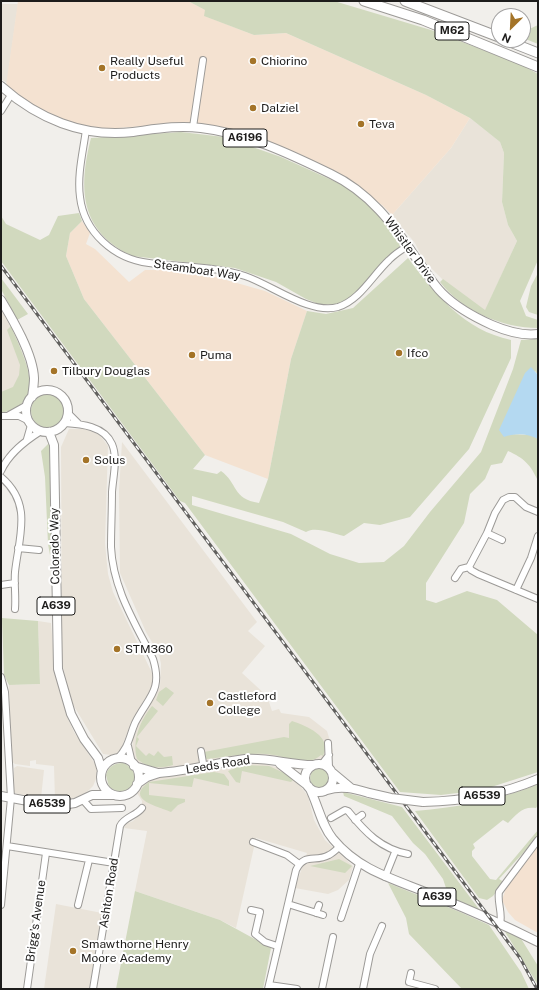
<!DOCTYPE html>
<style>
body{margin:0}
#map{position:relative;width:539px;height:990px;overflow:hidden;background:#f1efeb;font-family:"Public Sans",sans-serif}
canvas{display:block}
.frame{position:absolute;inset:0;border:2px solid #1d1c1b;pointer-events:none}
.north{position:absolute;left:491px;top:8px;width:40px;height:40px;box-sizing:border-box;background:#fff;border:1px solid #a5a4a4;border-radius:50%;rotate:204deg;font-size:11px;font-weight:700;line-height:16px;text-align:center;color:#1d1c1b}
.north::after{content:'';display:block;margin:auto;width:14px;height:18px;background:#a47428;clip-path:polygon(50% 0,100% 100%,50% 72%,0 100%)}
</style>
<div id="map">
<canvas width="539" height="990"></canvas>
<div class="frame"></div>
<div class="north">N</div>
</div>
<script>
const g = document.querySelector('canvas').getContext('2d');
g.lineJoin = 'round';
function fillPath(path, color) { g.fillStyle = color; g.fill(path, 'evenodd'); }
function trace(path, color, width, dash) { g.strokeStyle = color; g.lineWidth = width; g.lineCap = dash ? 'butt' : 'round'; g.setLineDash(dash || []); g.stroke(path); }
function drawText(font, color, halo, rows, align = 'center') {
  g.font = font + ' "Public Sans",sans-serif'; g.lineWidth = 4; g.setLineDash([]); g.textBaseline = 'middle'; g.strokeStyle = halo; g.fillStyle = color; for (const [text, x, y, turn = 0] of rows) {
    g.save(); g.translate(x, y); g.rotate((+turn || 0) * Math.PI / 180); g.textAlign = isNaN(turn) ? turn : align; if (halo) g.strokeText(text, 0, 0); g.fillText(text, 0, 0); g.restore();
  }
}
fillPath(new Path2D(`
 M1 4H18L7 83 1 79Z
 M470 118 500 142 504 153 502 202 508 225 517 241 485 311 443 280 424 261 415 243 392 215 451 148Z
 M1 308 11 328 26 370 1 411Z
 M69 429H84L99 434 108 446 105 543 108 574 113 592 153 675 152 687 131 723 121 749 116 754 111 755 103 754 72 703 62 663 61 447Z
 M122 442 257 622 248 631 265 646 242 673 267 696 272 711 279 709 281 713 309 717 327 731 333 751 332 766 323 762 303 764 274 757 163 771 138 764 134 760 132 752 133 739 139 722 160 687 161 664 159 654 146 632 120 573 119 491Z
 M38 621 51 623 55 672 67 717 74 732 97 767 96 779 93 786 86 793 74 798 55 800 54 766 36 764V760L30 761V766L15 764 11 761 9 685 40 684Z
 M239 764H264L280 768 293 777 308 796 314 820 325 840 353 866 349 880 338 890 328 894 295 888 307 853 256 838 236 928 220 920 135 891 147 831 124 828 126 824 133 821 142 812V801L137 793 139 787 148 778Z
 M17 766 44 770 41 798 14 793V768Z
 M56 904 102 913 89 989H44Z`), '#e9e3d9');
fillPath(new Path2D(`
 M18 1H188L205 10V16L254 35 286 33 426 95 470 118 451 148 392 215 382 205 344 178 302 155 259 140 205 125 182 123 105 129 83 126 61 119 40 109 22 99 6 86Z
 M82 221 90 233 86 244 95 249 129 282 145 270H178L205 274 265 291 307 311 291 359 268 479 205 455 84 299 66 256 70 233Z
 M538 844V933L515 920 508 912 502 900 506 888Z`), '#f4e2d1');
fillPath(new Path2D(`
 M188 1H334L431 30 522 65 538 74V260L520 301 526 316 538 320V328C503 328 462 311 440 282L443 279 485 310 517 241 508 225 502 202 504 153 500 142 470 118 426 95 286 33 254 35 204 16 205 10Z
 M538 25V44L523 38V32Z
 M181 132 224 137 281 157 345 186 373 208 401 242 399 249 349 299 338 304 321 305 306 299 276 282 235 268 132 256C80 231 78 189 91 138Z
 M79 213 82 221 70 233 66 256 84 299 205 455 193 469 217 474 221 471C238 483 232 499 259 503L268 479 291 359 307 311 326 314 353 308 408 258C436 295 464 330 511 340V358L469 449 410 517 380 525 364 523 344 536C333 534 316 526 306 532L283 522 192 496V505L291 534 330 554 359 563 384 562 404 546 430 512 481 452 513 369 521 340 538 339V375L535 371 510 434 532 435 538 439V481C531 465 524 458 508 451L502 463 491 465 485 479 470 494 464 523 426 583V600L436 603 467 591 497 600 538 635V772L482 790 441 795 400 792 185 503 180 501 1 261V216L6 224 40 240 49 235 58 216Z
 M538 273V315L529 312 526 307 531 286Z
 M1 278 28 314 17 320 1 289Z
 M11 326C23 356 51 403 1 413V392L13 387 19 375 20 365 7 330Z
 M31 411a17 17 0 1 1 34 0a17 17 0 1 1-34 0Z
 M50 442 52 543 50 555 48 544 45 477 41 451Z
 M2 618 38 621 40 684 9 685 4 675Z
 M166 687 174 693 163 706 156 700 159 692Z
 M152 706 158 711 137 737 139 739 136 746 146 756 149 753 154 756 158 751 164 757 172 756 173 765C160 769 148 768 137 759 132 740 140 721 152 706Z
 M292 721C306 726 333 736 323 756L321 755C308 767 290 758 274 755 252 751 228 757 206 759L204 752 284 737 289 738V724Z
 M123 763C134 767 138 778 131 788L120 793 109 787 106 775C108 767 114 763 123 763Z
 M243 765 269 766 295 778 291 782 242 771 240 783 236 782 228 771Z
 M310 778a10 10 0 1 1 20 0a10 10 0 1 1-20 0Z
 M214 772 224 774 229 781V786L194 778 192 787 149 783V795L185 799V802L178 805 171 812C161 807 123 800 149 782Z
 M538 784V805L536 808C522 806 517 814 508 823L503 820 473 844 475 848 472 851V856L490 879 496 880 538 830V837L499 879 504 882 493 896 487 900 479 898 415 811C457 807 498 801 538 784Z
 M343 792 402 807 482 913 443 896 446 888 443 879 425 854 413 843 392 816 344 796Z
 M339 859 352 866 345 873 310 866Z
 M388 883 460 912 489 925 521 972 529 989H462L409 934 406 918Z
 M135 891 220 920 271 948 263 989H116Z
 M502 927 520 937 538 966V985Z`), '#d1d9be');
fillPath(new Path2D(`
 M531 367 538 375V439C528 433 514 433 504 437L499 430 525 373Z`), '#b4d9f1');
const minor = new Path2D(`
 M1 111 11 95
 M193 127 203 60
 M86 130C83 152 77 175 80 197 84 232 114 259 149 263 180 267 214 266 245 276 272 285 310 315 338 307 360 300 372 276 389 260 394 255 401 250 408 246
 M68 413 79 424
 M9 415 27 405
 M1 416H19L29 421
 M65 423C81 424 104 426 112 444 118 458 113 477 112 492 112 510 111 529 111 547 113 589 135 623 153 659 163 691 148 697 135 723 129 737 129 747 117 759
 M27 439 31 425
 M1 471C9 453 25 441 41 431
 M1 477C33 504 19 536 15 572 14 584 16 596 15 609
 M487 533 502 540
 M18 548 39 550
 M469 567 487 533 495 513 503 500 509 497H515L526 507 538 512
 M469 567 471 570 478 574 538 599
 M455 578 461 569 469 567
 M1 585 15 583
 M516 590 531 558 538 536
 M1 677 5 692 11 798 1 905
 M328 743 329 767
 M128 746 132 763
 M201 751 203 763
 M322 764 329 755
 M83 800 91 809 122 808
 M331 818 345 810 348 811C365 832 381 849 408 854
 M355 820 362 815
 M253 842 287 855 299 864
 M7 846 114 863
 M385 877 395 852
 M288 904 323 915
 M78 905 89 860
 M251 910 260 912 255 934 265 942 277 946
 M316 913 319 905
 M341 918 359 864
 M500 924C503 913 497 903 499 892L538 840
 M411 973 409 982 435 989
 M269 985 297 989
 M27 989 46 853
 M93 989 120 826C124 817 136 816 142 808
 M268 989 296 870C305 852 315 863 329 855 333 853 336 850 339 847
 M322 989 333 937
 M363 989 370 954 382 926`);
const major = new Path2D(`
 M1 86C37 118 83 138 133 132 156 129 177 125 201 128 246 133 290 154 331 174 369 192 393 224 416 258 425 270 432 283 442 293 457 308 474 317 492 325 506 331 523 336 538 334
 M1 300C13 320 33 354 34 378 34 384 33 390 32 397
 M26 411a21 21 0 1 1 42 0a21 21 0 1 1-42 0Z
 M49 432 54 445 58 669 71 714 84 739 98 758 102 771
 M101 777a19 19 0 1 1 38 0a19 19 0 1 1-38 0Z
 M305 778a14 14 0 1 1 28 0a14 14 0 1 1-28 0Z
 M280 764 307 785
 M134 766 158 773
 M333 773 351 788
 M137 784 147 777 159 773C188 771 216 763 245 759 268 757 290 765 313 765
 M309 787C318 804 321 825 333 839 360 872 398 880 435 896 470 910 504 925 538 942
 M327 790C342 785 355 789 369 793
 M1 796 55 806 75 803 92 795H113
 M423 802C463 801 501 795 538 779`);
const highway = new Path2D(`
 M364 1 423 20 538 67
 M405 1 499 37
 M505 40 538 53`);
trace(minor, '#9c9a97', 8);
trace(major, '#9c9a97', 10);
trace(highway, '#9c9a97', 11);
trace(minor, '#fff', 6);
trace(major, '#fff', 8);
trace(highway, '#fff', 9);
const rail = new Path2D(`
 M1 266 520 958 537 989`);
trace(rail, '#61605e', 3);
trace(rail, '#fff', 1.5, [4.5]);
const majorBridge = new Path2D(`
 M369 793 391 798 423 802`);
trace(majorBridge, '#9c9a97', 10, []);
trace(majorBridge, '#fff', 8);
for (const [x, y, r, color] of [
 [253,61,4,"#a47428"],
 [102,68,4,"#a47428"],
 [253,108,4,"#a47428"],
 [361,124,4,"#a47428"],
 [399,353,4,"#a47428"],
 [192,355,4,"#a47428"],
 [54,371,4,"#a47428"],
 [86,460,4,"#a47428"],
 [117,649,4,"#a47428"],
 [210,703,4,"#a47428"],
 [73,951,4,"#a47428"]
]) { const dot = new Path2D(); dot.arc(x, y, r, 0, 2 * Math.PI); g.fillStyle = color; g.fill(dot); trace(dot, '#fff', 1.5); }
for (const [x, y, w] of [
 [452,31,34],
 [245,138,44],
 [56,606,38],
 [482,796,46],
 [47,804,46],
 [437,897,38]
]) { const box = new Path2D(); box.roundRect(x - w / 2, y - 9, w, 18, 3); g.fillStyle = '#fff'; g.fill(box); trace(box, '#1d1c1b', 1); }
drawText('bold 11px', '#1d1c1b', null, [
 ["M62",452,31],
 ["A6196",245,138],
 ["A639",56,606],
 ["A6539",482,796],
 ["A6539",47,804],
 ["A639",437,897]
]);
drawText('12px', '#1d1c1b', '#fff', [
 ["Really Useful",110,61],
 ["Products",110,75],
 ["Chiorino",261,61],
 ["Dalziel",261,108],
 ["Teva",369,124],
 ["Ifco",407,353],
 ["Puma",200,355],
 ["Tilbury Douglas",62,371],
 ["Solus",94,460],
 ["STM360",125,649],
 ["Castleford",218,696],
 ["College",218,710],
 ["Smawthorne Henry",81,944],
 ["Moore Academy",81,958]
], 'left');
drawText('12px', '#1d1c1b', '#fff', [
 ["Whistler Drive",410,250,54],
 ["Steamboat Way",197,270,8],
 ["Colorado Way",55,546,-91],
 ["Leeds Road",218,765,-9],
 ["Ashton Road",109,893,-81],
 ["Brigg's Avenue",36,921,-82]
]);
</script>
